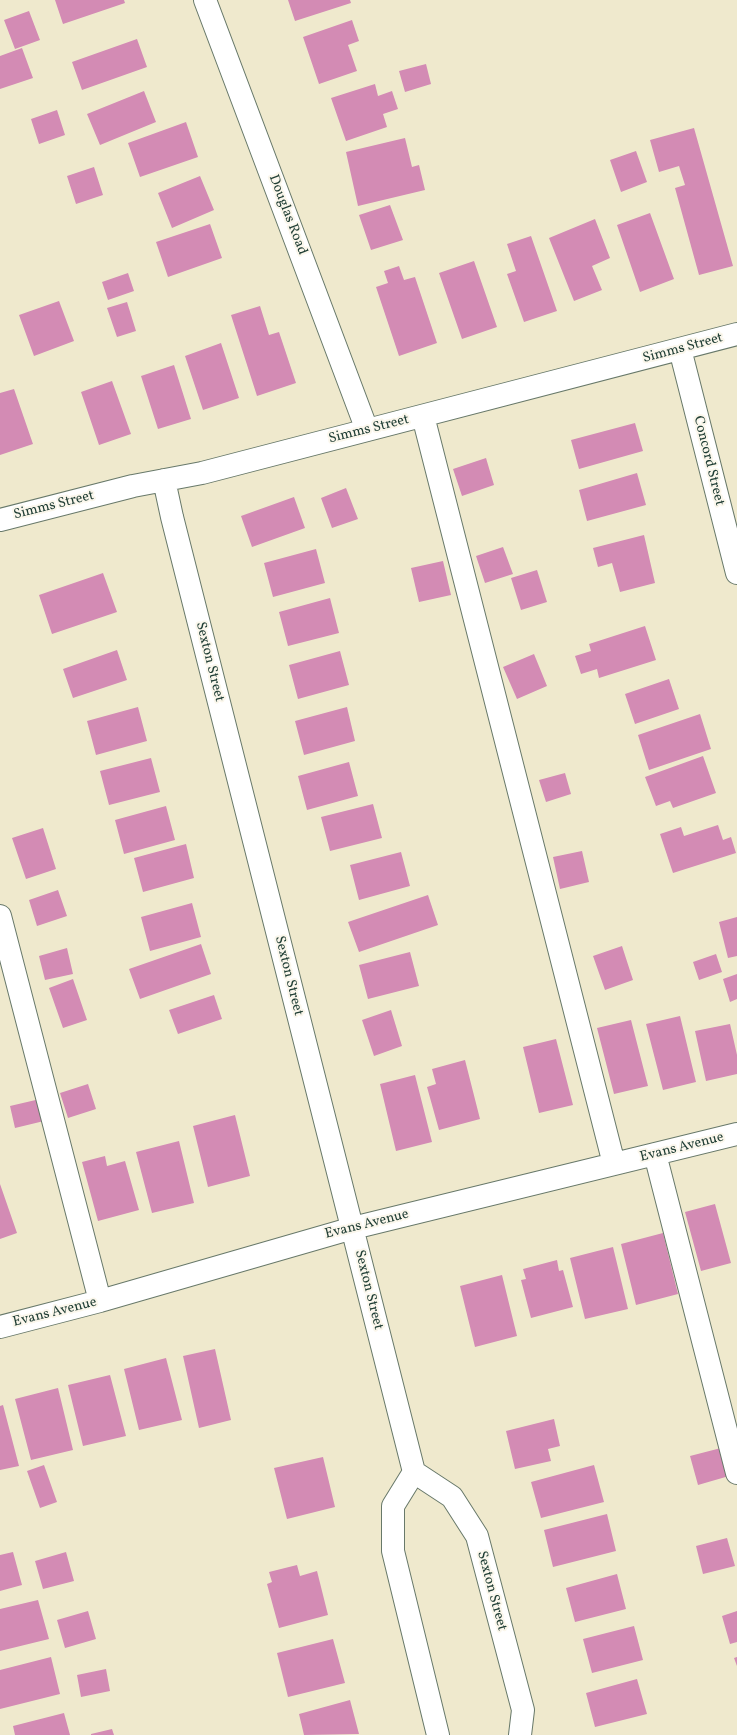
<!DOCTYPE html>
<style>
body{margin:0}
canvas{display:block;background:#efe9cd}
</style>
<canvas width="737" height="1735"></canvas>
<script>
const g = document.querySelector('canvas').getContext('2d');
g.lineJoin = 'round';
function fillPath(path, color) { g.fillStyle = color; g.fill(path, 'evenodd'); }
function trace(path, color, width, dash) { g.strokeStyle = color; g.lineWidth = width; g.lineCap = dash ? 'butt' : 'round'; g.setLineDash(dash || []); g.stroke(path); }
function drawText(font, color, halo, rows, align = 'center') {
  g.font = font + ' Vollkorn,serif'; g.lineWidth = 4; g.setLineDash([]); g.textBaseline = 'middle'; g.strokeStyle = halo; g.fillStyle = color; for (const [text, x, y, turn = 0] of rows) {
    g.save(); g.translate(x, y); g.rotate((+turn || 0) * Math.PI / 180); g.textAlign = isNaN(turn) ? turn : align; if (halo) g.strokeText(text, 0, 0); g.fillText(text, 0, 0); g.restore();
  }
}
fillPath(new Path2D(`
 M55 0H124L125 3 63 24Z
 M288 0H350L351 3 295 21Z
 M29 11 40 40 15 49 4 20Z
 M352 20 359 41 348 45 357 71 319 84 303 37Z
 M137 39 147 67 82 90 72 62Z
 M22 48 33 78 0 89V56Z
 M426 64 431 84 405 92 399 71Z
 M375 84 378 96 392 91 398 109 383 114 387 127 346 141 331 98Z
 M144 91 156 122 100 145 87 114Z
 M57 110 65 135 39 144 31 119Z
 M186 122 198 157 140 177 128 143Z
 M694 128 733 266 699 275 675 188 685 185 679 166 659 172 650 140Z
 M405 138 412 167 419 165 425 190 358 206 346 152Z
 M636 151 647 182 621 192 610 160Z
 M94 167 103 195 76 204 67 176Z
 M200 176 214 210 172 228 158 193Z
 M390 205 403 240 371 250 359 215Z
 M650 213 674 279 640 292 617 225Z
 M595 219 610 258 592 266 602 290 574 301 549 238Z
 M210 224 222 258 168 277 156 242Z
 M531 236 557 311 524 322 507 274 516 271 507 244Z
 M474 261 497 327 462 339 439 273Z
 M399 266 404 280 415 277 437 343 399 356 376 287 388 283 384 271Z
 M128 273 134 291 108 300 102 282Z
 M59 301 74 341 34 356 19 315Z
 M127 302 136 331 117 337 107 308Z
 M260 306 269 335 279 332 296 383 257 396 231 315Z
 M221 343 239 398 203 410 185 356Z
 M174 365 191 419 158 429 141 376Z
 M112 381 131 434 99 445 81 392Z
 M14 389 33 444 0 455V393Z
 M635 423 643 451 579 469 571 440Z
 M486 458 494 485 462 496 453 469Z
 M637 473 646 505 587 521 579 490Z
 M346 488 358 519 332 528 321 498Z
 M294 497 305 528 252 547 241 516Z
 M644 535 655 583 620 592 612 563 598 567 593 548Z
 M503 547 513 574 485 583 476 556Z
 M316 549 325 583 273 597 264 563Z
 M443 561 451 595 419 602 411 568Z
 M537 570 547 602 521 610 511 578Z
 M103 573 117 612 52 634 39 595Z
 M330 598 339 633 288 646 279 612Z
 M645 626 656 660 599 678 597 669 581 674 575 656 591 651 589 644Z
 M117 650 127 680 73 698 63 669Z
 M340 651 349 685 298 699 289 665Z
 M534 654 547 686 517 699 503 667Z
 M669 679 679 709 635 724 625 694Z
 M138 707 147 741 96 755 87 721Z
 M347 707 355 741 304 755 295 721Z
 M700 714 711 749 649 770 638 735Z
 M703 756 716 793 673 808 670 801 656 806 645 777Z
 M151 758 160 792 109 805 100 771Z
 M349 762 358 796 307 810 298 776Z
 M565 773 571 794 546 802 539 780Z
 M373 804 382 838 330 851 321 817Z
 M166 806 175 840 124 854 115 820Z
 M718 825 723 840 731 837 736 853 673 873 660 834 681 827 684 836Z
 M43 828 56 869 26 879 12 838Z
 M186 844 194 878 143 892 134 858Z
 M582 851 589 882 560 889 553 857Z
 M401 852 410 886 359 900 350 865Z
 M58 890 67 916 37 926 29 900Z
 M428 895 438 925 359 952 348 922Z
 M192 903 201 937 150 951 141 917Z
 M737 917V956L728 958 719 922Z
 M201 944 211 974 140 999 129 969Z
 M622 946 633 980 605 990 593 956Z
 M67 948 73 974 45 980 39 956Z
 M410 952 419 986 368 999 359 965Z
 M716 954 722 972 699 980 693 962Z
 M737 974V999L730 1002 723 979Z
 M73 979 87 1020 63 1028 49 988Z
 M214 995 222 1019 178 1034 169 1010Z
 M391 1010 402 1046 374 1056 362 1020Z
 M680 1016 696 1082 663 1090 646 1024Z
 M631 1020 648 1086 614 1094 597 1028Z
 M730 1024 737 1055V1074L706 1081 695 1031Z
 M556 1039 573 1105 539 1113 523 1047Z
 M465 1060 480 1119 439 1130 427 1087 436 1084 432 1069Z
 M415 1075 432 1142 396 1151 380 1084Z
 M88 1084 96 1109 68 1118 60 1093Z
 M40 1099 44 1121 15 1128 10 1106Z
 M235 1115 250 1176 208 1187 193 1126Z
 M179 1141 194 1203 152 1213 136 1152Z
 M105 1156 107 1166 125 1161 139 1210 98 1221 82 1162Z
 M0 1184 17 1233 0 1239Z
 M715 1204 731 1263 701 1271 685 1212Z
 M663 1233 678 1294 636 1305 621 1244Z
 M613 1247 628 1309 585 1319 570 1258Z
 M557 1260 559 1271 563 1270 573 1307 531 1318 521 1280 526 1279 523 1269Z
 M502 1275 517 1336 475 1347 460 1286Z
 M215 1349 231 1420 199 1428 183 1356Z
 M166 1358 182 1420 139 1430 124 1369Z
 M110 1375 126 1436 83 1446 68 1385Z
 M58 1388 73 1450 31 1460 15 1399Z
 M3 1405 19 1466 0 1470V1406Z
 M554 1419 560 1446 548 1449 551 1461 515 1469 506 1431Z
 M721 1448 729 1476 698 1485 690 1456Z
 M323 1457 335 1507 287 1519 274 1468Z
 M44 1465 57 1502 40 1508 27 1471Z
 M594 1465 604 1502 541 1518 531 1482Z
 M607 1514 616 1551 553 1567 544 1530Z
 M727 1538 735 1566 703 1574 696 1546Z
 M13 1552 22 1585 0 1591V1555Z
 M66 1552 74 1581 43 1589 35 1561Z
 M297 1565 300 1576 317 1571 328 1615 279 1628 267 1584 272 1582 269 1572Z
 M617 1574 626 1609 575 1622 566 1588Z
 M38 1600 49 1639 0 1651V1609Z
 M88 1611 96 1639 65 1648 57 1620Z
 M737 1611V1642L730 1644 722 1616Z
 M634 1626 643 1660 592 1673 583 1639Z
 M333 1639 345 1683 288 1697 277 1653Z
 M51 1657 60 1694 0 1709V1670Z
 M737 1657V1666L734 1658Z
 M106 1669 110 1691 81 1697 77 1675Z
 M637 1679 647 1714 595 1727 586 1693Z
 M350 1700 359 1734 304 1735 299 1714Z
 M64 1713 70 1735H15L13 1726Z
 M112 1729 114 1735H91V1734Z`), '#d38bb4');
const minor = new Path2D(`
 M205 0 367 430
 M680 349 737 573
 M423 416 614 1164
 M164 480 172 517 414 1472 452 1497 477 1536 523 1710 520 1735
 M0 520 133 486 202 473 737 334
 M0 916 100 1301
 M655 1154 737 1473
 M0 1327 100 1301 353 1228 737 1134
 M414 1472 393 1506V1551L438 1735`);
trace(minor, '#68796a', 24);
trace(minor, '#fff', 22);
drawText('14px', '#1f3d34', '#fbf7ec', [
 ["Douglas Road",287,215,69],
 ["Simms Street",683,349,-15],
 ["Simms Street",369,430,-14],
 ["Concord Street",708,461,76],
 ["Simms Street",54,506,-14],
 ["Sexton Street",209,662,76],
 ["Sexton Street",288,976,76],
 ["Evans Avenue",682,1148,-14],
 ["Evans Avenue",367,1225,-14],
 ["Sexton Street",368,1290,76],
 ["Evans Avenue",55,1313,-14],
 ["Sexton Street",491,1591,75]
]);
</script>
